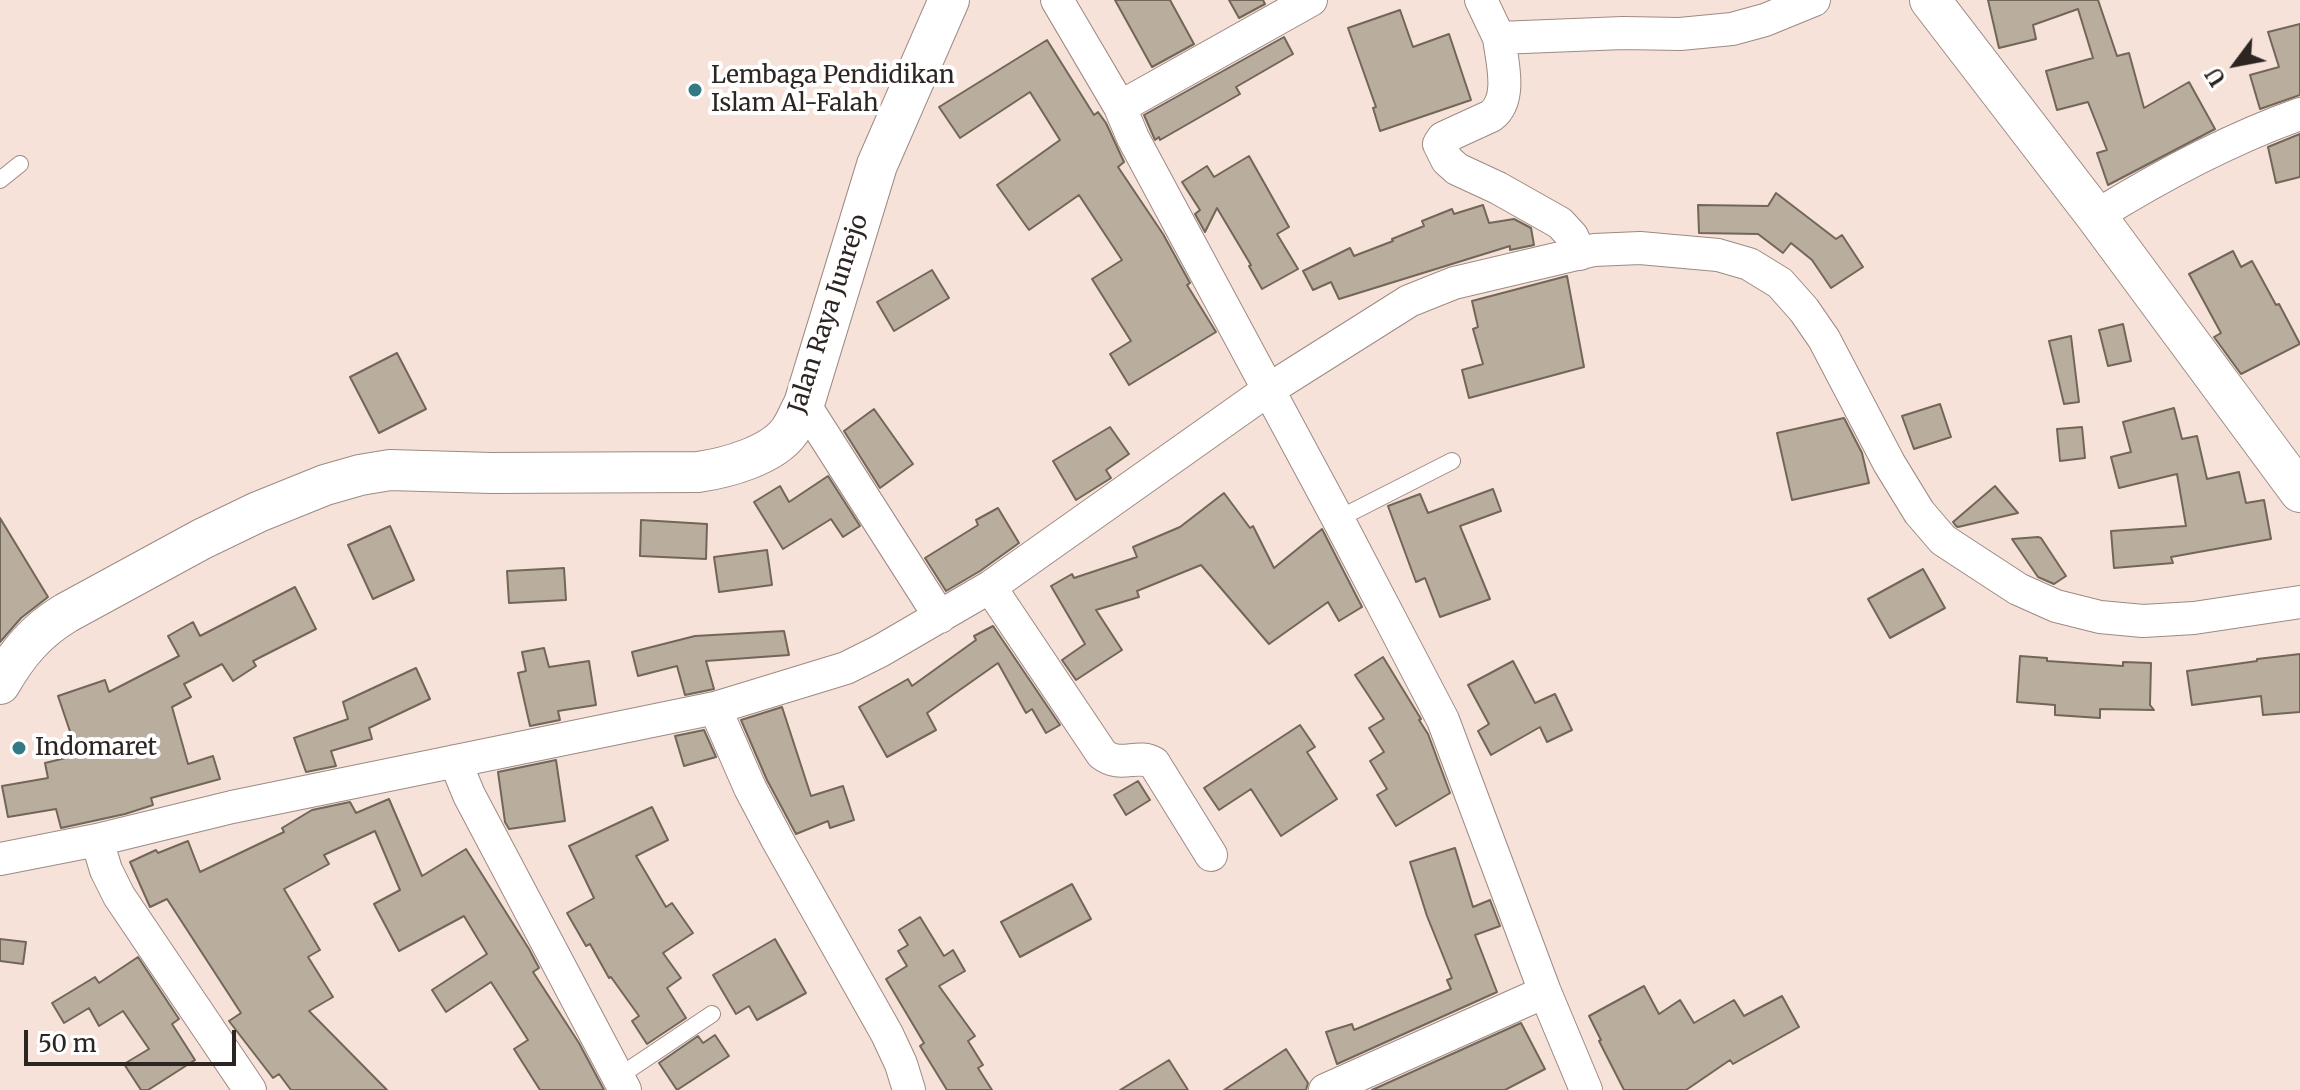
<!DOCTYPE html>
<style>
body{margin:0}
#map{position:relative;width:2300px;height:1090px;overflow:hidden;background:#f7e2d9;font-family:Merriweather,serif}
canvas{display:block}
.north{position:absolute;left:2196px;top:24px;width:80px;height:80px;-webkit-text-stroke:6px #fff;paint-order:stroke;rotate:238deg;font-size:22px;font-weight:700;line-height:32px;text-align:center;color:#2d2522}
.north::after{content:'';display:block;margin:auto;width:28px;height:36px;background:#2d2522;clip-path:polygon(50% 0,100% 100%,50% 72%,0 100%)}
.scale{position:absolute;left:24px;top:1030px;width:212px;height:36px;box-sizing:border-box;border:4px solid #2d2522;border-top:0;padding-left:10px;font-size:24px;line-height:28px;white-space:nowrap;color:#2d2522;-webkit-text-stroke:6px #fff;paint-order:stroke}
</style>
<div id="map">
<canvas width="2300" height="1090"></canvas>
<div class="north">U</div>
<div class="scale">50 m</div>
</div>
<script>
const g = document.querySelector('canvas').getContext('2d');
g.lineJoin = 'round';
function fillPath(path, color) { g.fillStyle = color; g.fill(path, 'evenodd'); }
function trace(path, color, width, dash) { g.strokeStyle = color; g.lineWidth = width; g.lineCap = dash ? 'butt' : 'round'; g.setLineDash(dash || []); g.stroke(path); }
function drawText(font, color, halo, rows, align = 'center') {
  g.font = font + ' Merriweather,serif'; g.lineWidth = 8; g.setLineDash([]); g.textBaseline = 'middle'; g.strokeStyle = halo; g.fillStyle = color; for (const [text, x, y, turn = 0] of rows) {
    g.save(); g.translate(x, y); g.rotate((+turn || 0) * Math.PI / 180); g.textAlign = isNaN(turn) ? turn : align; if (halo) g.strokeText(text, 0, 0); g.fillText(text, 0, 0); g.restore();
  }
}
const building = new Path2D(`
 M1115 0H1170L1194 44 1152 67Z
 M1229 0H1263L1265 4 1239 18Z
 M1988 0H2098L2117 56 2129 53 2144 108 2189 82 2215 129 2108 185 2097 153 2107 150 2088 102 2057 110 2046 71 2093 58 2078 9 2033 25 2036 39 1999 48Z
 M1400 10 1413 47 1449 34 1471 100 1380 131 1373 108 1376 107 1348 28Z
 M2300 24V95L2260 109 2250 75 2279 67 2268 32Z
 M1284 37 1293 54 1236 87 1240 94 1160 140 1159 137 1155 140 1144 115Z
 M1047 40 1094 115 1098 112 1106 123 1124 162 1118 167 1163 234 1190 283 1187 285 1216 332 1129 385 1110 354 1131 341 1092 279 1122 260 1079 195 1029 230 997 185 1060 140 1030 92 960 138 939 107Z
 M2300 134V177L2276 183 2268 147Z
 M1249 156 1289 227 1277 234 1298 269 1262 289 1249 266 1251 265 1217 208 1205 232 1195 214 1200 210 1182 182 1207 166 1214 177Z
 M1776 193 1836 239 1842 235 1863 267 1831 288 1812 260 1791 243 1783 253 1758 234 1699 233 1698 205 1768 206Z
 M1483 205 1489 223 1514 219 1531 228 1534 245 1510 250V246L1339 299 1331 282 1313 290 1303 271 1350 248 1354 256 1393 241 1392 239 1424 226 1422 221 1452 209 1454 214Z
 M2233 251 2241 267 2252 261 2276 305 2279 304 2300 344 2241 374 2214 337 2221 333 2189 274Z
 M932 270 949 298 894 331 877 302Z
 M1567 276 1584 367 1469 398 1462 370 1483 364 1473 329 1478 327 1472 301Z
 M2123 324 2131 361 2108 366 2099 330Z
 M2071 336 2079 402 2064 404 2049 341Z
 M397 353 426 409 379 433 350 377Z
 M1940 404 1951 437 1914 449 1902 416Z
 M2174 408 2182 439 2197 436 2207 479 2239 472 2246 503 2264 500 2271 539 2171 557 2173 563 2114 568 2111 531 2186 526 2177 474 2119 488 2111 457 2131 452 2123 422Z
 M874 409 913 464 880 488 844 431Z
 M1844 418 1862 453 1869 483 1792 500 1777 433Z
 M1110 427 1129 454 1106 470 1111 478 1076 500 1053 461Z
 M2082 427 2085 458 2060 461 2057 429Z
 M828 476 860 526 843 537 831 519 783 549 754 502 780 486 789 502Z
 M1995 486 2018 513 1958 527 1956 526 1953 522Z
 M1493 489 1501 511 1460 526 1490 599 1440 617 1425 578 1416 582 1388 506 1420 494 1428 513Z
 M1224 493 1250 528 1253 526 1274 568 1322 529 1362 607 1339 621 1328 602 1269 644 1201 565 1137 591 1139 597 1096 610 1122 650 1076 680 1062 660 1085 644 1051 586 1072 574 1074 578 1137 557 1133 547 1180 527Z
 M998 508 1019 543 980 571 946 591 925 558 978 525 976 520Z
 M0 518 48 597 21 618 0 642Z
 M641 520 707 524 706 559 640 556Z
 M390 526 414 580 373 599 348 545Z
 M2038 537 2041 538 2066 576 2054 584 2038 577 2012 539Z
 M767 550 772 585 719 592 714 557Z
 M564 568 566 600 509 603 507 571Z
 M1923 569 1945 608 1890 638 1868 599Z
 M295 587 316 629 253 661 256 666 233 681 222 664 184 684 191 697 172 707 188 764 213 756 220 779 151 798 153 805 125 814 61 828 56 809 8 817 2 786 48 778 45 763 78 755 58 696 105 680 109 692 179 656 168 636 193 622 200 636Z
 M993 626 1060 725 1046 733 1032 709 1026 713 998 663 927 713 936 730 887 757 859 707 908 679 912 686 976 640 974 636Z
 M784 631 789 655 706 661 714 689 685 695 677 666 638 676 632 652 695 636Z
 M544 648 549 667 589 661 596 705 558 711 560 720 530 726 518 673 526 671 522 652Z
 M2300 654V712L2263 715 2261 696 2192 705 2187 671 2257 661V659Z
 M2020 656 2047 658V661L2123 666V662L2151 663 2150 705 2154 710 2100 709V718L2055 715V705L2017 702Z
 M1383 657 1421 719 1419 720 1428 734 1450 793 1396 826 1377 795 1387 789 1370 761 1384 752 1369 728 1384 719 1355 675Z
 M1513 661 1535 703 1555 694 1572 730 1547 742 1540 727 1491 755 1478 731 1489 724 1468 685Z
 M416 668 430 699 369 728 372 739 331 751 336 766 306 772 294 738 348 719 343 702Z
 M782 707 811 796 843 786 854 820 830 828 828 821 796 834 767 780 741 720Z
 M1300 725 1315 747 1307 752 1337 799 1281 836 1251 789 1219 810 1204 788Z
 M704 730 716 757 684 766 675 736Z
 M556 760 565 821 509 829 505 822 498 772Z
 M1138 781 1150 800 1126 815 1114 795Z
 M389 799 422 876 466 849 529 949 539 968 533 972 579 1043 604 1090H540L514 1049 528 1040 491 982 446 1012 432 990 487 954 464 916 399 951 374 904 400 890 375 831 324 855 329 864 284 889 320 950 308 957 333 997 309 1011 387 1090H291L279 1074 273 1078 229 1021 241 1013 167 899 150 907 130 862 156 850 158 853 188 841 200 872 284 832 282 828 312 810 350 802 356 813Z
 M652 807 668 840 636 856 666 907 672 903 693 933 663 953 681 978 667 988 686 1018 647 1044 632 1021 639 1016 611 977 609 978 590 944 586 946 567 913 594 898 569 846Z
 M1455 848 1473 907 1490 900 1500 926 1475 935 1497 992 1337 1064 1326 1032 1352 1024 1354 1030 1451 989 1447 980 1452 978 1427 916 1410 862Z
 M1072 884 1091 919 1020 957 1001 922Z
 M920 917 944 956 953 950 965 971 939 986 975 1036 968 1041 983 1065 978 1068 992 1090H947L920 1046 924 1043 886 979 907 966 898 951 908 945 899 930Z
 M0 939 26 942 23 964 0 961Z
 M775 939 806 993 757 1020 749 1006 736 1014 713 975Z
 M138 957 179 1019 172 1024 195 1060 148 1090H141L124 1064 149 1049 123 1011 99 1026 89 1008 64 1023 52 1003 95 977 99 983Z
 M1644 986 1659 1014 1680 1000 1694 1023 1734 1000 1744 1016 1782 996 1799 1027 1733 1064 1730 1060 1686 1090H1624L1599 1041 1601 1040 1589 1016Z
 M1521 1023 1545 1069 1505 1090H1372Z
 M715 1035 729 1056 677 1090 659 1063 698 1036 703 1043Z
 M1286 1049 1308 1083 1306 1090H1224Z
 M1169 1060 1188 1090H1120Z`);
fillPath(building, '#b9ad9d');
trace(building, '#716658', 2);
const service = new Path2D(`
 M0 180 20 164
 M1338 519 1452 461
 M618 1077 712 1014`);
const minor = new Path2D(`
 M1057 0 1120 107 1133 138 1338 519 1443 720 1545 992 1586 1090
 M1481 0 1499 38 1623 33 1680 34 1732 29 1765 20 1814 0
 M1499 38C1502 61 1513 100 1491 116L1443 138 1439 144 1447 160 1457 169 1498 188 1560 223 1572 236 1580 254
 M1120 107 1311 0
 M2096 216C2162 175 2227 140 2300 114
 M804 404 940 617
 M990 587 1102 754C1121 769 1137 753 1154 763L1211 855
 M715 708 750 788 778 841 887 1034 901 1064 909 1090
 M455 761 469 795 625 1090
 M97 840 106 870 119 896 250 1090
 M0 859 97 840 232 807 715 708 846 668 880 651 990 587 1268 390 1409 301 1454 283 1594 250 1640 248 1718 255 1749 264 1780 283 1804 310 1824 339 1889 463 1919 512 1943 540 2018 589 2056 606 2100 617 2143 621 2194 618 2300 602
 M1325 1090 1545 992`);
const tertiary = new Path2D(`
 M1930 0 2096 216 2300 492
 M0 684C17 654 36 631 66 613L202 539 258 512 325 485 360 475 390 470 491 473 698 472C726 468 771 456 789 432 795 424 799 413 804 404L877 165 949 0`);
trace(service, '#9d8a83', 18);
trace(minor, '#9d8a83', 34);
trace(tertiary, '#9d8a83', 42);
trace(service, '#fff', 16);
trace(minor, '#fff', 32);
trace(tertiary, '#fff', 40);
for (const [x, y, r, color] of [
 [695,90,8,"#337a85"],
 [19,748,8,"#337a85"]
]) { const dot = new Path2D(); dot.arc(x, y, r, 0, 2 * Math.PI); g.fillStyle = color; g.fill(dot); trace(dot, '#fff', 3); }
drawText('24px', '#2d2522', '#fff', [
 ["Lembaga Pendidikan",711,76],
 ["Islam Al-Falah",711,104],
 ["Indomaret",35,748]
], 'left');
drawText('24px', '#2d2522', '#fff', [
 ["Jalan Raya Junrejo",829,314,-72]
]);
</script>
